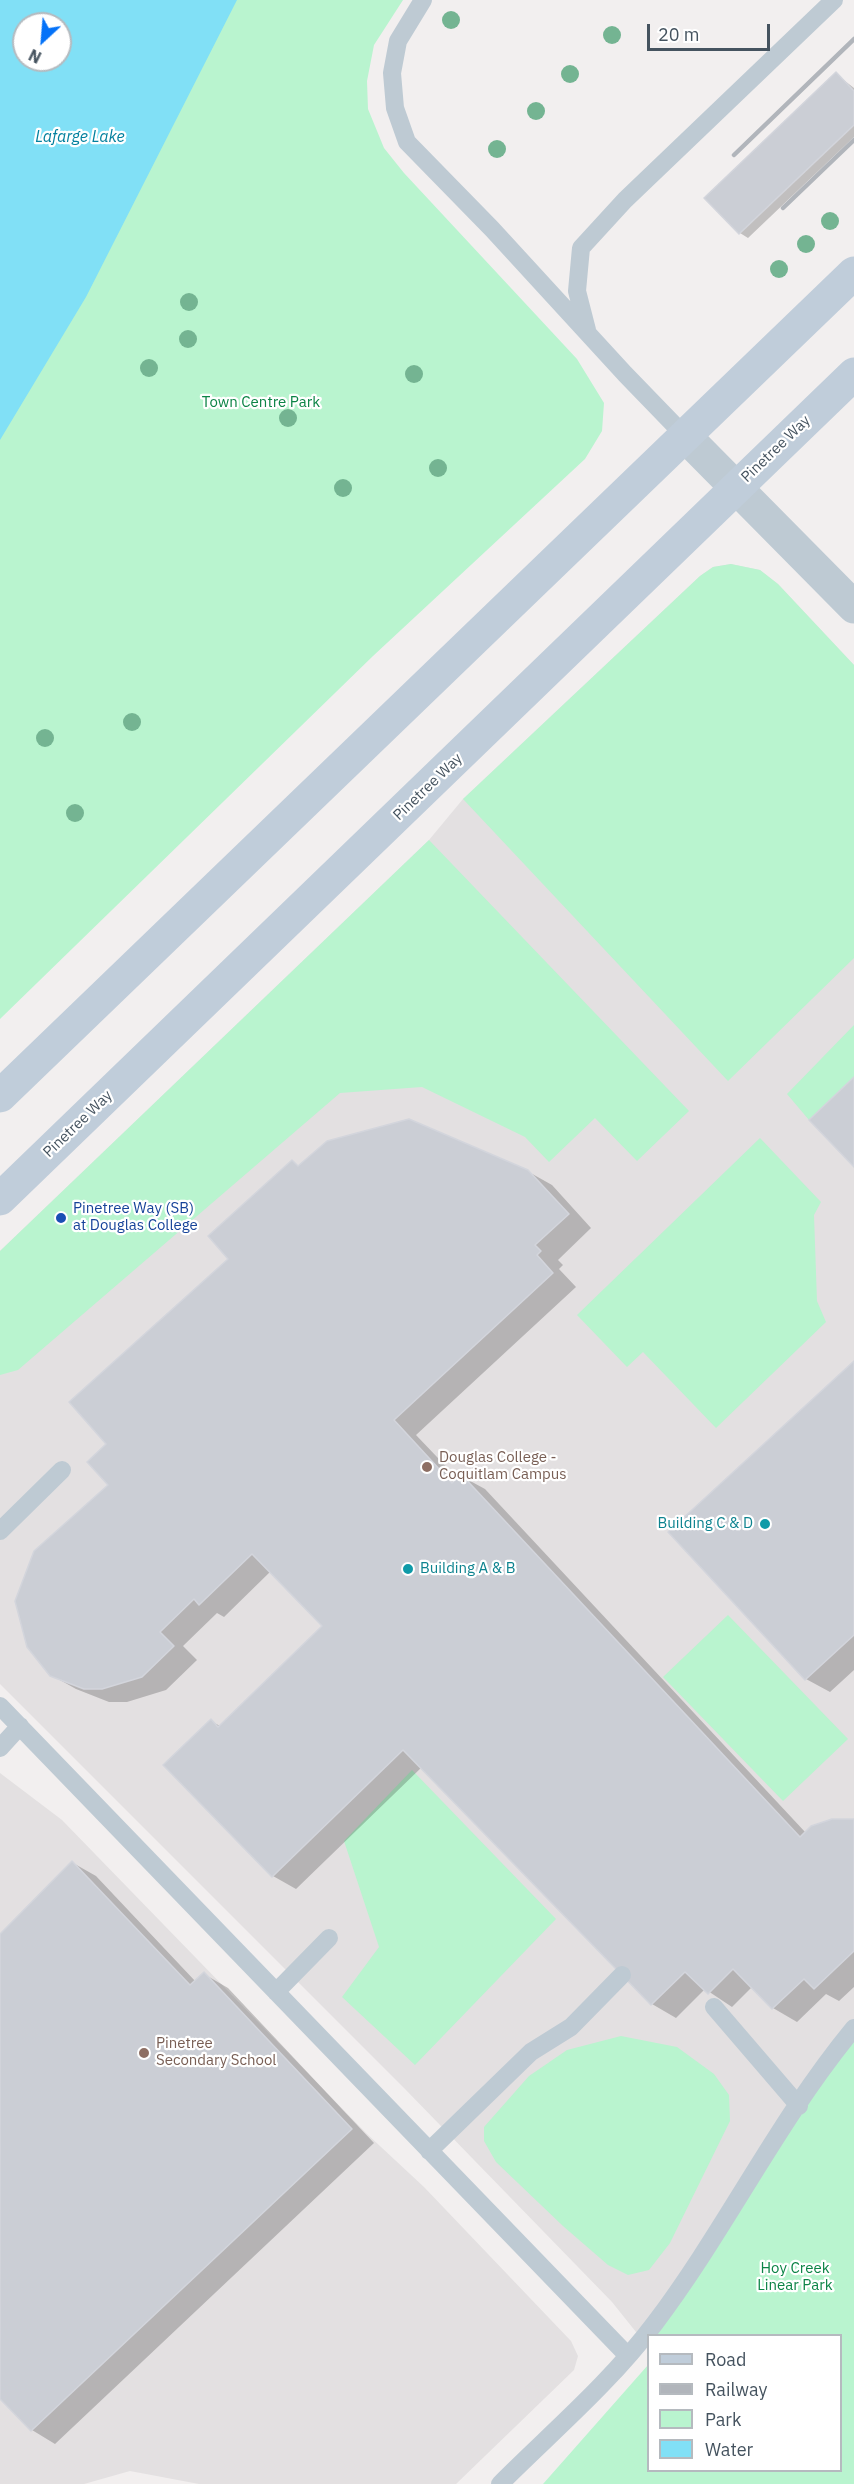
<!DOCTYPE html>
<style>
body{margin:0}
#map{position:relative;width:854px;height:2484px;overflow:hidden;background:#f2efef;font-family:"IBM Plex Sans",sans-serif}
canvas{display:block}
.legend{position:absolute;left:647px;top:2334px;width:195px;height:138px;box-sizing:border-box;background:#fff;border:2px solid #b5babf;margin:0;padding:8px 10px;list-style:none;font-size:18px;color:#45535f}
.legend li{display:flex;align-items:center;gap:12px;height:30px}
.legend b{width:30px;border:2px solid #b5babf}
.north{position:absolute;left:12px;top:12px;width:60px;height:60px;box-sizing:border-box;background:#fff;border:2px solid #b5babf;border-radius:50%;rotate:206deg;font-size:16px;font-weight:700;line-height:24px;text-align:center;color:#45535f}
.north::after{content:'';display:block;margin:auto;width:21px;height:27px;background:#0472f8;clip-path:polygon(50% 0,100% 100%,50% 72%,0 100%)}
.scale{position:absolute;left:647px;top:24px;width:123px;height:27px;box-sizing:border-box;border:3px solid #45535f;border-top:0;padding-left:8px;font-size:18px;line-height:21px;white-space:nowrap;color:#45535f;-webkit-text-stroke:4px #fff;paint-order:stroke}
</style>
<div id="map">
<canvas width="854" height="2484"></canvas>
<ul class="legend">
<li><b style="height:8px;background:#c0cdda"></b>Road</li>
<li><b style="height:8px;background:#b1b5bb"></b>Railway</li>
<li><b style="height:16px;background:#b9f4cf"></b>Park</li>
<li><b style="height:16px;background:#81e0f6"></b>Water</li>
</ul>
<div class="north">N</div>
<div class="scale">20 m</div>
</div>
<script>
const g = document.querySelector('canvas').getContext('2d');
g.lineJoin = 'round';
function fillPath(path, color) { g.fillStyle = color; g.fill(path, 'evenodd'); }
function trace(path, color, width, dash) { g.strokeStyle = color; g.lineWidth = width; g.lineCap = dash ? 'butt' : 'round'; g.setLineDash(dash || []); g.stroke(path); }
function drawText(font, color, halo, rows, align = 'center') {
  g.font = font + ' "IBM Plex Sans",sans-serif'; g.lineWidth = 4.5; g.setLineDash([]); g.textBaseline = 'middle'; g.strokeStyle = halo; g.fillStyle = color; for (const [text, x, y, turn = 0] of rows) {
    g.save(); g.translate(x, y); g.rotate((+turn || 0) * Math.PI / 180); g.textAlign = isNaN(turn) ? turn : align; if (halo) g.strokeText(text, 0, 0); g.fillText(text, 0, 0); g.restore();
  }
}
fillPath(new Path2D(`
 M731 564 760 570 778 584 854 665V2174L648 2336 640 2337 612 2302 405 2089 0 1684V1251L429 840 463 799 700 576 713 567Z
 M0 1773 62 1820 366 2133 424 2187 571 2341 578 2356 574 2370 456 2484H199L130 2471 84 2484H0Z`), '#e3e0e1');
fillPath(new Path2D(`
 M0 0H403L374 45 367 81 368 109 384 148 404 173 577 359 604 403 602 431 585 459 373 656 0 1019ZM24 24H60V60H24Z
 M731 564 760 570 778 584 854 665V958L728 1081 463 799 700 576 713 567Z
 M429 840 689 1111 637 1161 595 1118 549 1162 525 1137 422 1087 340 1093 18 1370 0 1375V1251Z
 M854 1025V1077L809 1120 787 1094Z
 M760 1138 821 1202 814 1215 817 1301 826 1322 716 1428 643 1352 627 1367 577 1315Z
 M728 1615 848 1739 783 1801 663 1677Z
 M412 1770 556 1919 415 2065 342 1997 379 1947 344 1841Z
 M854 2032V2484H543L648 2365V2470H840V2336H648Z
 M621 2036 677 2047 714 2074 729 2095 730 2121 670 2243 649 2270 628 2275 608 2265 563 2226 496 2162 484 2141V2127L529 2076 567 2050Z`), '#b9f4cf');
fillPath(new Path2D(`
 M0 0H237L86 297 0 440ZM24 24H60V60H24Z`), '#81e0f6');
fillPath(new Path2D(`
 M836 74 854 88V137L748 238 740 233 706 198Z
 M292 1162 300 1167 527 1171 552 1185 591 1228 558 1260 563 1265 559 1269 576 1287 416 1435 458 1479 461 1476 485 1489 806 1833 854 1821V1987L839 2001 826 1994 797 2022 773 2008 752 1987 732 2007 705 1989 676 2018 652 2004 422 1767 296 1889 273 1876 211 1721 220 1726 324 1626 271 1571 224 1617 217 1613 183 1646 197 1660 166 1690 127 1702H109L76 1689 51 1675 110 1485 109 1444Z
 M854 1363V1670L830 1692 806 1679 670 1532Z
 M73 1863 96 1876 196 1982 204 1974 228 1988 374 2143 55 2444 32 2430 0 2396V1936Z`), '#0003');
const building = new Path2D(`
 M836 72 854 91V125L739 234 704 198Z
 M854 1077V1167L809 1120Z
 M409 1119 528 1170 569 1214 535 1245 541 1251 537 1255 553 1273 394 1420 452 1483 461 1474 800 1837 811 1826 832 1819H854V1951L814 1989 804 1979 772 2009 733 1969 708 1994 685 1972 651 2005 403 1750 272 1877 163 1765 211 1719 218 1727 322 1626 252 1554 199 1605 194 1599 160 1632 174 1646 142 1677 102 1689H84L50 1676 27 1647 15 1601 34 1551 108 1485 87 1462 106 1444 69 1402 228 1259 208 1236 292 1160 298 1166 327 1141Z
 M854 1361V1635L805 1680 668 1532Z
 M72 1861 190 1985 204 1972 352 2129 31 2431 0 2399V1934Z`);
fillPath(building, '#cbced5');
trace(building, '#d3d5dc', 1.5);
trace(new Path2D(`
 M423 0 398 41 392 73 395 108 407 142 492 229 625 374 685 436
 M587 330 577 291 581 248 625 200 834 0
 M0 1531 62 1470
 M0 1706 628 2356
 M0 1748 20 1726
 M276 1992 329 1938
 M714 2007 799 2106
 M429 2151 531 2052 571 2027 622 1975
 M500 2484C552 2432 610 2383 655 2323 726 2229 778 2120 854 2028`), '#becad3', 18);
trace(new Path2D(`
 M685 436 854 607`), '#becad3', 33);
trace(new Path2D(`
 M0 1096 854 273
 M0 1199 854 374`), '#c0cdda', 33);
trace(new Path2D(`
 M734 155 854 39
 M783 208 854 140`), '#b1b5bb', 4.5);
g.fillStyle = '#74b492';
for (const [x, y] of [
 [451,20],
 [612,35],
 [570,74],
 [536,111],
 [497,149],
 [830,221],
 [806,244],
 [779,269],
 [189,302],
 [188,339],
 [149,368],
 [414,374],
 [288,418],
 [438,468],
 [343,488],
 [132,722],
 [45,738],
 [75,813]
]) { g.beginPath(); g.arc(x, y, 9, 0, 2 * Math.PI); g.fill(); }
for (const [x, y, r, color] of [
 [61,1218,6,"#1a4fb4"],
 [427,1467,6,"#8d6e63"],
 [765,1524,6,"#0f9aa8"],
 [408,1569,6,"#0f9aa8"],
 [144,2053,6,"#8d6e63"]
]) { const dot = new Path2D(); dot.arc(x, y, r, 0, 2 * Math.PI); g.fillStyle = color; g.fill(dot); trace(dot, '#fff', 2); }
drawText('15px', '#0c8446', '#fff', [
 ["Town Centre Park",261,403],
 ["Hoy Creek",795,2269],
 ["Linear Park",795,2286]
]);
drawText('15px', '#45535f', '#fff', [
 ["Pinetree Way",776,449,-44],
 ["Pinetree Way",428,787,-44],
 ["Pinetree Way",78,1124,-44]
]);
drawText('15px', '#164399', '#fff', [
 ["Pinetree Way (SB)",73,1209],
 ["at Douglas College",73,1226]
], 'left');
drawText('15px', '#785e54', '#fff', [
 ["Douglas College -",439,1458],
 ["Coquitlam Campus",439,1475],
 ["Pinetree",156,2044],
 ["Secondary School",156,2061]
], 'left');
drawText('15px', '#0d838f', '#fff', [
 ["Building C & D",753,1524],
 ["Building A & B",420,1569,"left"]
], 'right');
drawText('italic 16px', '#03809e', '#fff', [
 ["Lafarge Lake",80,137]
]);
</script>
